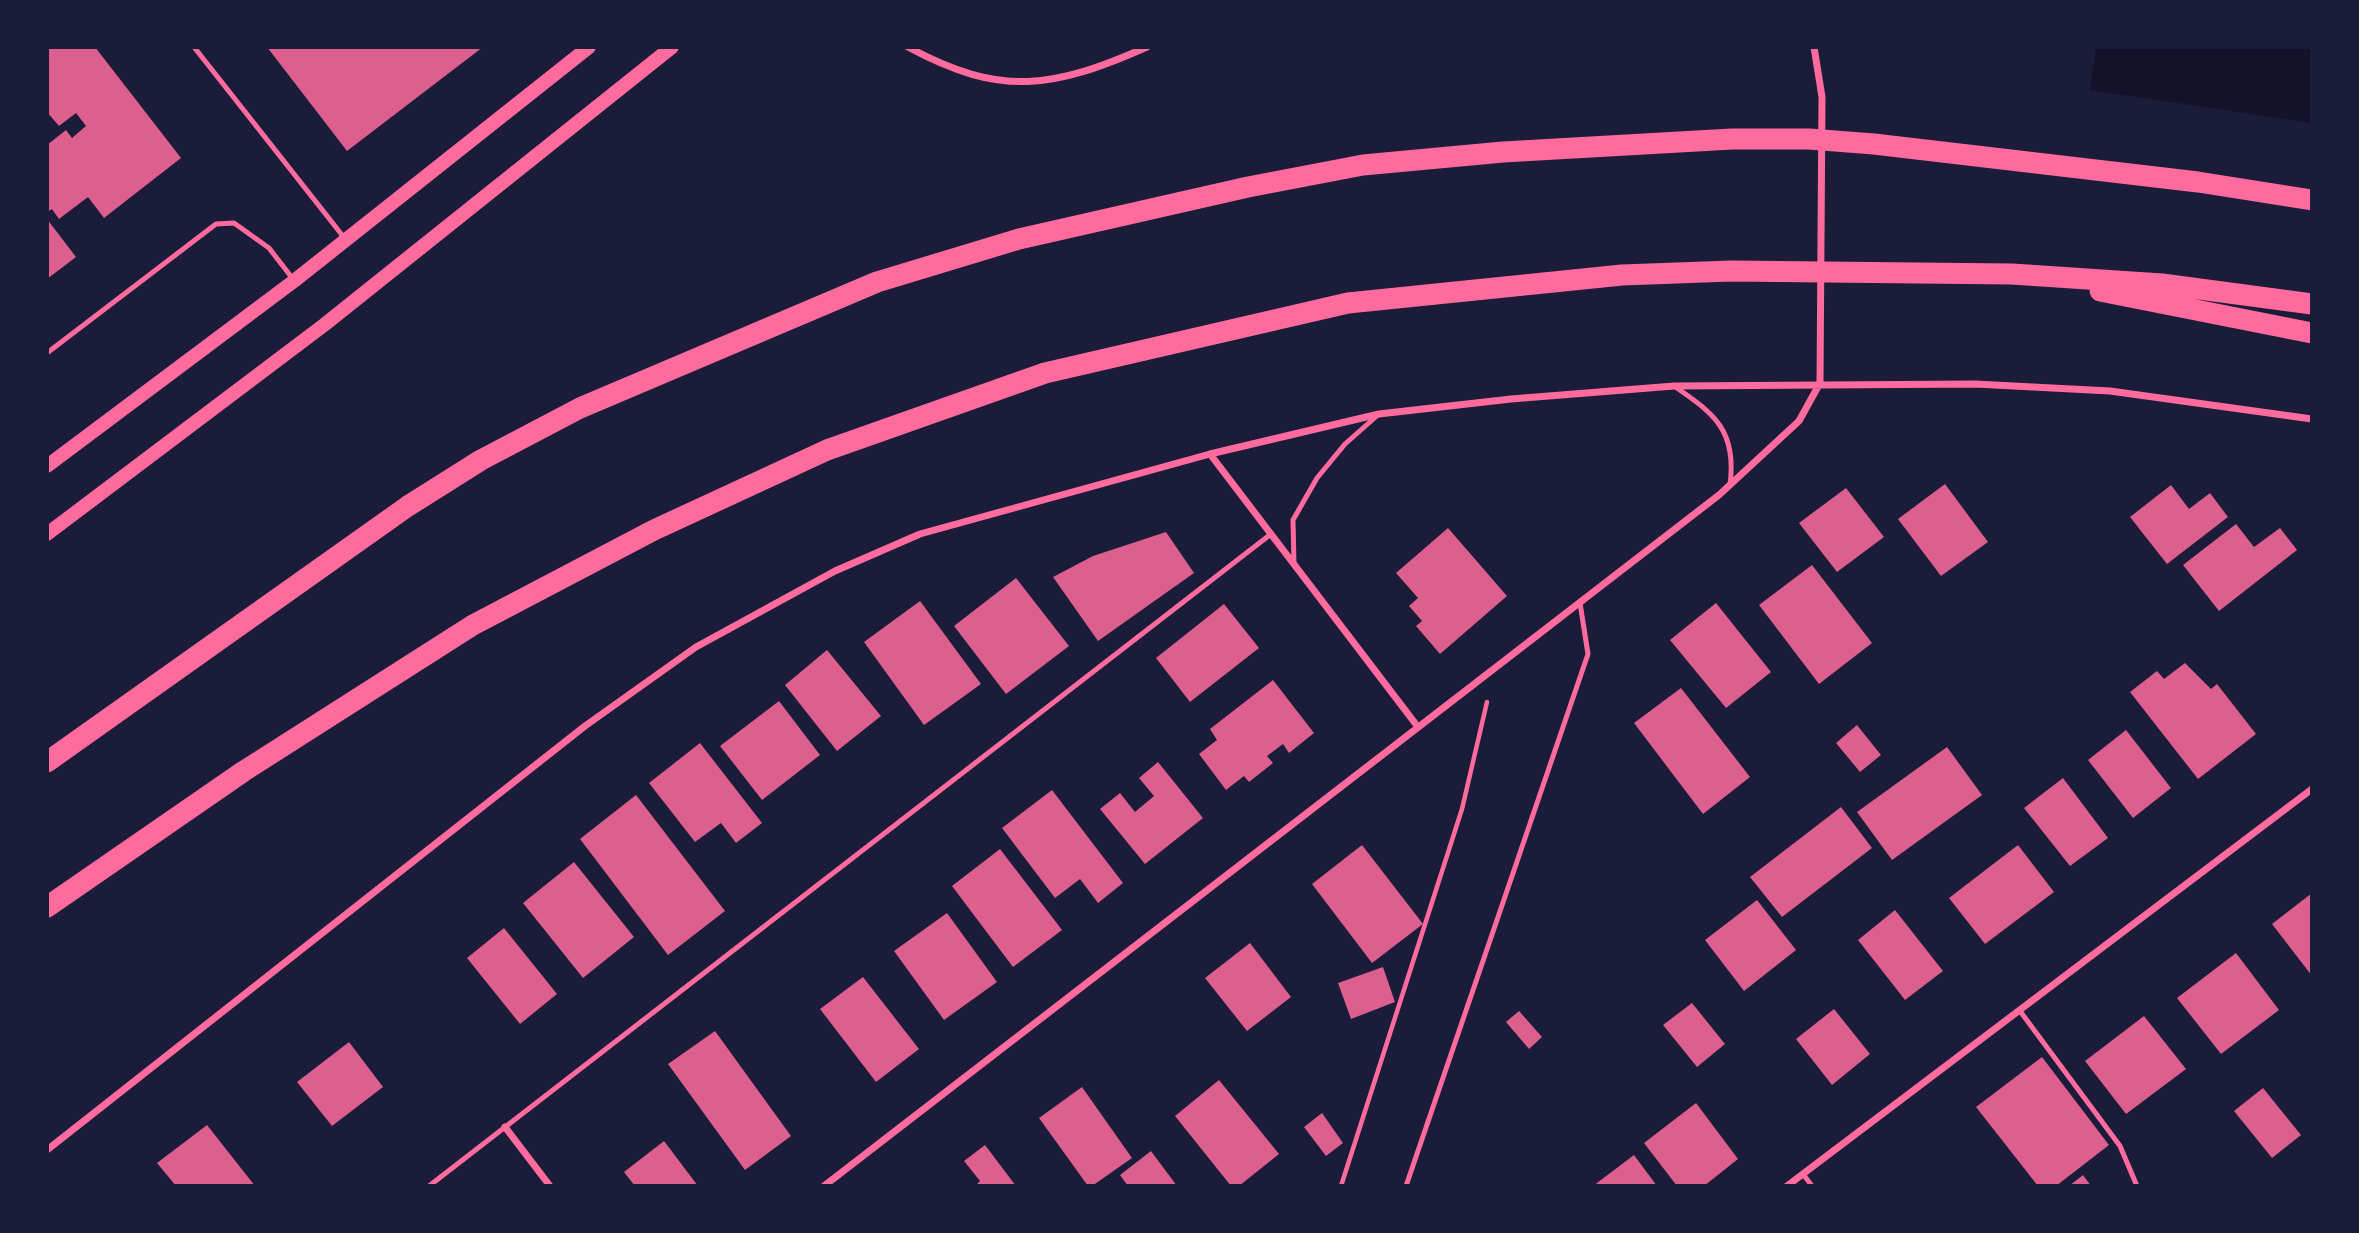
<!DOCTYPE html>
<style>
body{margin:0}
#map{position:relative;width:2359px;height:1233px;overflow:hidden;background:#1b1b3a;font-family:Roboto,sans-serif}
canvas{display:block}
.frame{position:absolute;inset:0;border:49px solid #1b1b3a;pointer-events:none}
</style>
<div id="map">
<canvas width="2359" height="1233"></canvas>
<div class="frame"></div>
</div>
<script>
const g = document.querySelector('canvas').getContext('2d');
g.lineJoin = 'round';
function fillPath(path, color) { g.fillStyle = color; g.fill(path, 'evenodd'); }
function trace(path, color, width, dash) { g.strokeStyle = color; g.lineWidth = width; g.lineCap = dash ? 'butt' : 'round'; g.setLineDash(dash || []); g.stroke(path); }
fillPath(new Path2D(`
 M2096 47H2312V123L2090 90Z`), '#12122b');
fillPath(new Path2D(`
 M47 47H95L181 158 104 218 88 197 59 219 52 209 47 212V145L66 130 72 138 86 126 76 113 59 126 47 112Z
 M267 47H483L347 151Z
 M47 219 76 257 47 279Z
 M1945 484 1988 542 1941 576 1898 519Z
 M2171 485 2189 509 2210 493 2228 517 2167 564 2130 517Z
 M1846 488 1884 537 1837 572 1799 523Z
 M2236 524 2254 547 2280 528 2297 550 2219 611 2183 565Z
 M1448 528 1507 596 1440 654 1416 626 1422 621 1409 606 1418 598 1396 573Z
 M1166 532 1194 573 1098 641 1053 577 1093 556Z
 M1812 565 1872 643 1819 684 1759 605Z
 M1016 578 1069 646 1006 694 954 626Z
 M920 601 981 684 924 725 864 642Z
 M1716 603 1771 672 1726 708 1670 640Z
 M1224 604 1259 648 1190 702 1156 658Z
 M827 650 881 716 837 751 785 685Z
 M2185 663 2211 689 2217 684 2256 734 2198 779 2130 692 2157 671 2164 679Z
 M1273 680 1314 733 1289 753 1283 744 1267 756 1273 763 1249 782 1244 776 1226 790 1199 754 1217 740 1210 729Z
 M1681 688 1750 777 1703 814 1634 723Z
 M779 701 820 755 762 800 720 746Z
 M1857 725 1881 755 1860 772 1836 743Z
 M2126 730 2171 788 2133 818 2088 760Z
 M700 743 762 823 736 843 721 823 695 842 649 783Z
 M1947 747 1982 795 1892 860 1857 812Z
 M1158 762 1203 818 1145 864 1100 809 1120 793 1135 812 1154 796 1139 778Z
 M2063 778 2108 838 2070 866 2024 808Z
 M1052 790 1123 883 1098 903 1080 879 1055 898 1002 828Z
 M636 795 725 911 668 955 580 839Z
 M1841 807 1872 848 1782 917 1750 877Z
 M1362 845 1423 924 1372 963 1312 884Z
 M2018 845 2054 892 1985 944 1949 898Z
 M1000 849 1062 930 1013 967 952 886Z
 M574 862 634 937 583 978 523 903Z
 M2312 893V976L2272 924Z
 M1757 900 1796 950 1744 991 1705 940Z
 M1895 910 1943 971 1905 1000 1858 940Z
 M947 913 997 982 944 1020 894 951Z
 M504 928 557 994 520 1024 467 958Z
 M1250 943 1291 997 1247 1031 1205 978Z
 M2236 953 2279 1010 2221 1054 2177 998Z
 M1383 967 1395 1002 1351 1019 1338 983Z
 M863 977 919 1049 876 1082 820 1009Z
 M1692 1003 1725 1044 1697 1067 1663 1025Z
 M1834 1009 1870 1054 1832 1085 1796 1039Z
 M1519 1011 1542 1037 1529 1049 1506 1022Z
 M2144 1016 2186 1069 2126 1114 2085 1061Z
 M715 1031 791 1136 745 1170 668 1064Z
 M349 1042 383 1087 332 1126 297 1082Z
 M2042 1057 2109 1145 2056 1186H2038L1976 1107Z
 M1219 1080 1279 1154 1239 1186H1231L1175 1116Z
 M1082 1087 1132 1158 1092 1186H1088L1039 1118Z
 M2263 1088 2301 1135 2272 1158 2234 1111Z
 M1696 1103 1738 1159 1704 1186H1677L1644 1143Z
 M1322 1113 1343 1143 1326 1156 1304 1127Z
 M207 1125 255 1186H176L157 1163Z
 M664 1141 698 1186H635L624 1172Z
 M985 1145 1016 1186H975L980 1181 964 1161Z
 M1151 1151 1177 1186H1128L1120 1175Z
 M1634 1155 1657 1186H1593Z
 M2083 1175 2091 1186H2069Z`), '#dd5f8e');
trace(new Path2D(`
 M1341 1186 1462 809 1487 702`), '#ff6b9d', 4.5);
trace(new Path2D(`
 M194 47 346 240
 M47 353 216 224 234 223 269 248 293 279
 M1674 386C1715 414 1737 431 1730 485
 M1294 565 1293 520 1317 478 1345 444 1379 414
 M2020 1011 2120 1146 2137 1186
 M1803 1174 1812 1186
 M429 1186 1271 534
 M1406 1186 1588 654 1580 603`), '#ff6b9d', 5);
trace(new Path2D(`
 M908 47C1002 98 1054 88 1147 47
 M1210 454 1418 727
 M505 1127 550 1186
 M47 1150 585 726 696 647 835 571 920 534 1210 454 1379 414 1511 399 1674 386 1975 384 2110 391 2312 419
 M824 1186 1719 495 1799 421 1820 383 1822 97 1814 47
 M1787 1186 2312 789`), '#ff6b9d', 7);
trace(new Path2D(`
 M47 466 294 281 589 47
 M47 534 324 325 672 47`), '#ff6b9d', 14);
trace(new Path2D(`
 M2100 291 2312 333
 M47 762 408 506 481 460 580 408 877 282 1019 239 1248 187 1363 165 1503 152 1732 139H1809L1874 144 2198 182 2312 200
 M47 907 244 771 473 625 654 530 827 450 1045 373 1348 303 1622 275 1731 271 2012 274 2162 284 2312 304`), '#ff6b9d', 21);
</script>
